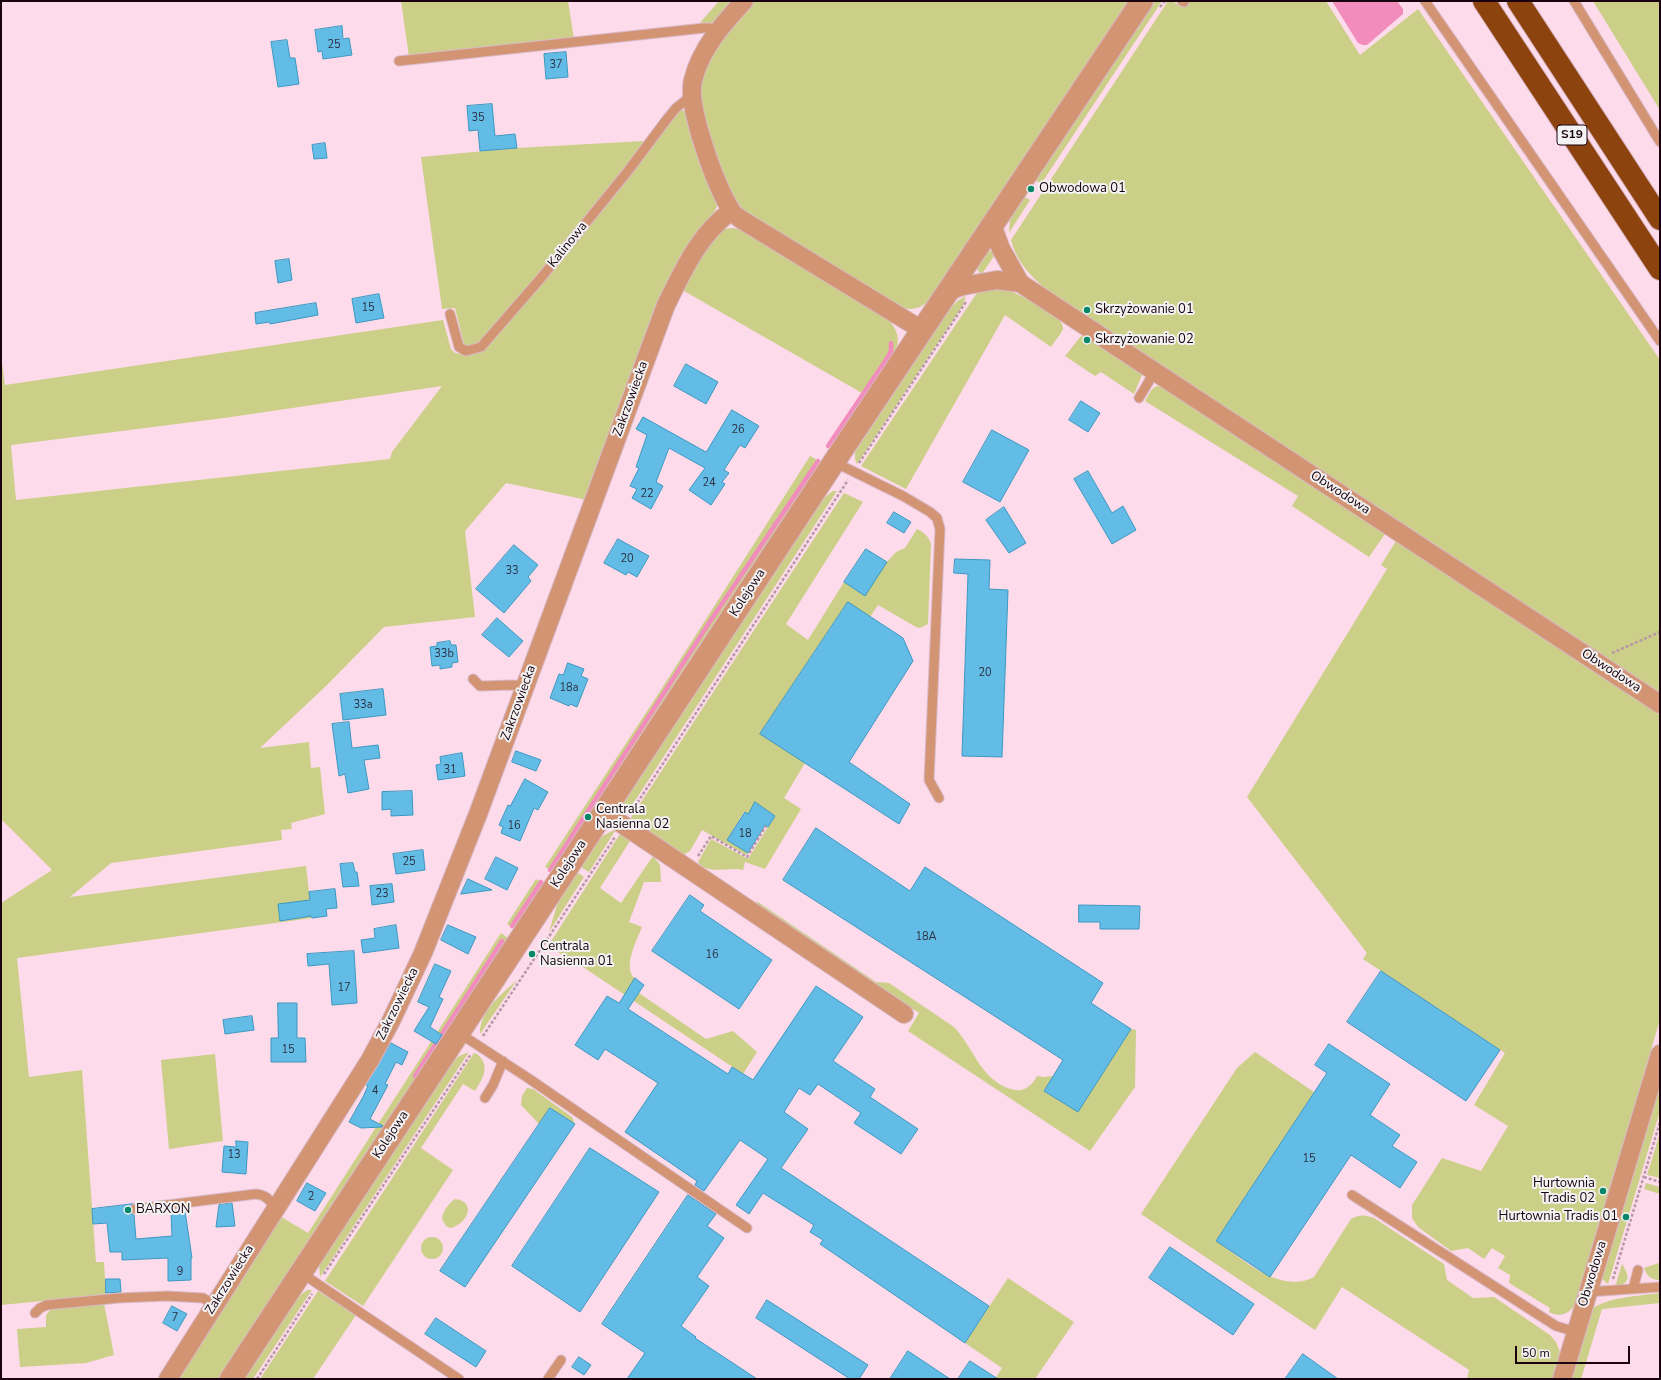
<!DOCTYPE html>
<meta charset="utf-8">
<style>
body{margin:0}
#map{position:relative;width:1661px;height:1380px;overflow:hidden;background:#fddbea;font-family:"Nunito Sans",sans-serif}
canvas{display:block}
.frame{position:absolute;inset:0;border:2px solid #1a020e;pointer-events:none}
.scale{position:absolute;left:1515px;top:1346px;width:115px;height:18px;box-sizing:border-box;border:2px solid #1a020e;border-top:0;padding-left:5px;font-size:12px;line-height:14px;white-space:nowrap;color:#1a020e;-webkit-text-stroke:3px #f3f3f3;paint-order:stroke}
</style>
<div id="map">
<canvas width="1661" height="1380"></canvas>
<div class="frame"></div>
<div class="scale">50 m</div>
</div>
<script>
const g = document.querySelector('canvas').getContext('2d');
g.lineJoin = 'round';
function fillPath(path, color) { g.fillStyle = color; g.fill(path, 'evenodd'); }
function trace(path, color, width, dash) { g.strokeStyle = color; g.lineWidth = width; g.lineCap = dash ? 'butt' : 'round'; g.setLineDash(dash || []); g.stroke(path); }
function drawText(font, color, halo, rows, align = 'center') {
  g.font = font + ' "Nunito Sans",sans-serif'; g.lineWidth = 4; g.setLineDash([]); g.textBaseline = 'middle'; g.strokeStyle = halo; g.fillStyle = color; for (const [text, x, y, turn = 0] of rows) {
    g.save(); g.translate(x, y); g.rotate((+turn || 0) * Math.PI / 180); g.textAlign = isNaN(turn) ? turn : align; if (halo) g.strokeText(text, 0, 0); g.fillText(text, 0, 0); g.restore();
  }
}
fillPath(new Path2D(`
 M401 1H568L574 39 409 57Z
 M719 1H733L715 24 698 25Z
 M754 1H1128L932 298C920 309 914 311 898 307L747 214 728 190 711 149 699 88 708 59 734 22Z
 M1153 1H1162L1041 184 1034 179Z
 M1168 1H1172L1182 7 1186 1H1326L1360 55 1418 9 1660 360V695L1084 315C1055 296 1020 276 1011 240Z
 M1593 1H1660V110L1655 102Z
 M681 110 685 111 688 116 719 199 717 206 587 500 506 483 465 531 475 617 384 627 326 686 260 748 309 742 311 768 320 767 325 814 291 823 292 829 281 830 282 840 111 863 70 897 306 866 312 918 17 958 29 1077 82 1070 96 1262H104L106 1295 1 1305V903L52 870 1 819V355L5 385 443 320 451 349 455 353 469 355 483 350 544 282 632 174 674 114ZM442 386 392 452 390 459 16 500 11 445 224 418Z
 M643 141 641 149 537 277 482 341C476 345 470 348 464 344L455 308 442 309 421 157 517 148Z
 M1023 196 1030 200 1009 233 1010 218Z
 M732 228 740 229 884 315C904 335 900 345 887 367 881 377 875 387 869 397L684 291 694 268 717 233 724 229Z
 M992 250 996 253 982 274 980 273 977 269C979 262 985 252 992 250Z
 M1003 288C1014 292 1066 315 1063 329 1061 334 1054 342 1051 347L1005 315 906 489 861 466 979 290Z
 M966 296 963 305 857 464 855 459V452L950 308 959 300Z
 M1081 336 1087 338 1140 370 1142 375 1134 394 1101 372 1095 376 1065 356Z
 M1157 386 1162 387 1307 480 1385 534 1369 557 1292 506 1298 496 1145 401 1152 389Z
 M810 456 824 464 622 771 618 769 553 871 545 867 657 696Z
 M833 491H837L625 816 622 808 624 801 824 498Z
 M844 493 863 502 786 624 808 640 844 582 865 595 887 562 896 552 905 548 917 529C924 532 929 537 931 544L928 624 920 628 916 627 878 605 870 617 857 614 845 606 760 734 805 763 784 798 801 809 765 869 745 862 743 870C729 866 708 876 698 862L711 839 748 859 775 816 755 802 748 814 744 812 727 840 748 853 746 855 702 830 690 851 683 855 630 819Z
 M1396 541 1660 714V1019L1578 1300C1572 1312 1561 1319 1549 1312L1550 1308 1509 1283 1510 1275 1498 1268 1505 1256 1492 1248 1484 1259 1468 1248 1451 1251 1418 1227 1412 1218V1205L1442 1158 1481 1171 1508 1126 1474 1105 1505 1053 1363 959 1367 953 1247 797 1387 569 1381 565Z
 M612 831H615L589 872 581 867 601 837Z
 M620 834 630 841 600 888 621 903 653 856 660 865 661 882H644L629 922 642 927C637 940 622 967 635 979L625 994 634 1000 639 993 706 1039 733 1031 757 1052 743 1074 586 969 548 946Z
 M577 872 584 877 549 932 557 905Z
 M536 879 546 885 518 930 507 924Z
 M758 902 876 982 889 983 954 1027C975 1049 981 1083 1015 1090 1025 1092 1033 1084 1037 1076L1044 1077 1053 1076 1044 1091 1078 1112 1131 1029 1136 1030 1135 1087 1090 1151 908 1031 919 1013 754 903Z
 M501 933 509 939 221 1379H174L278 1215 308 1233Z
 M517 980 480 1034C479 1011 501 995 517 980Z
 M469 1052 320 1277 319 1264 450 1064 459 1056Z
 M1255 1052 1314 1092 1216 1241C1243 1259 1280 1295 1314 1277L1351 1219C1360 1214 1365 1215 1374 1218L1444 1264 1447 1280 1473 1298 1494 1297 1550 1335 1556 1342 1560 1352V1358L1554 1379H1467L1469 1370 1342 1287 1315 1330 1141 1214 1237 1068Z
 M474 1053 477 1054C491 1066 483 1078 475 1091L463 1084 421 1148 453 1170 363 1306 325 1281Z
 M215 1054 223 1141 169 1149 161 1060Z
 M1660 1075V1111L1608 1284 1601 1278Z
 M527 1088 533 1089 572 1117 575 1124 550 1108 539 1124 521 1105 522 1096Z
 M1660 1133V1178L1647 1175Z
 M1646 1183 1660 1187V1194L1644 1189Z
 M455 1199C479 1202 465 1226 450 1228L446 1226 442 1219C443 1211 448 1204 455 1199Z
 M421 1248a11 11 0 1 1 22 0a11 11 0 1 1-22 0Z
 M1660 1261V1280C1651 1280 1647 1276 1644 1268L1659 1263Z
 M1622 1264C1629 1275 1632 1283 1615 1287Z
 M1008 1278 1074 1322 1035 1379H995L1002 1368 965 1343Z
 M307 1290H312L253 1379H243L297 1298Z
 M318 1291 356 1315 313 1379H260Z
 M1660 1293V1303L1602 1309 1581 1379H1570L1590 1311C1603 1297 1641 1296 1660 1293Z
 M104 1303 114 1355 86 1363 20 1367 17 1329 46 1327V1315L51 1309Z`), '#cccf87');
fillPath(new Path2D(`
 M1332 1H1397L1403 9V14L1367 45H1363L1358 43Z`), '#f18cbd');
trace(new Path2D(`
 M828 446 888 357 891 351V343
 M550 870 709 623 818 461
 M512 926 541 882
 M415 1076 502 941`), '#f18cbd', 4.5);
const building = new Path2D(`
 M342 26 343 39 349 38 352 55 323 59 322 51 318 52 315 30Z
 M287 40 290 58H295L299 84 278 87 271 42Z
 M566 52 568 77 546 79 544 54Z
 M492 104 495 136 515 134 517 148 480 151 478 130 469 131 467 106Z
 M325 143 327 158 314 159 312 145Z
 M289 259 292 280 278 283 275 261Z
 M379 294 384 318 356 323 352 299Z
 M316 303 318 315 270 324V322L256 324 255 313Z
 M686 364 718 382 706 404 674 386Z
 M1081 401 1100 413 1088 432 1069 420Z
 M732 410 759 426 745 448 740 445 724 470 729 473 722 482 725 484 711 505 689 490 705 468 669 448 656 482 663 486 651 509 632 498 637 489 630 486 639 468 636 467 647 435 636 429 643 417 706 452Z
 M992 430 1029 450 1000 502 963 482Z
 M1088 471 1112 513 1123 506 1136 530 1112 544 1074 479Z
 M1004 507 1026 543 1009 553 986 520Z
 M894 512 911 522 904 533 887 523Z
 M618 539 649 556 637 577 628 572 626 575 604 563Z
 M514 545 538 565 528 577 531 581 504 613 476 589Z
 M866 549 887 562 865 596 844 582Z
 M955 559 990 560 989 589 1008 590 1002 757 962 756 968 574 954 573Z
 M848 602 903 638 913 661 849 762 910 804 899 824 760 734Z
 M497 618 523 641 509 657 482 635Z
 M450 641 451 645H456L458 662 452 663V667L440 669V665L432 666 430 647 437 646V643Z
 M568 663 584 669 581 676 588 679 577 707 570 704 569 706 550 698 559 674 563 675Z
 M383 689 386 715 343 720 340 694Z
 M349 722 352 748 378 745 380 758 364 760 369 789 348 793 345 774 339 776 332 724Z
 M516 751 541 760 536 771 512 762Z
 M462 753 465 776 438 780 436 765 441 764 440 757Z
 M525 779 548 792 538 810 534 808 520 841 501 833 503 827 499 825 508 805 510 806Z
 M412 791 413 815 391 816V809L382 810V792Z
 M755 802 775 816 768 827 765 825 748 853 727 840 745 812 748 814Z
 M816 828 910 891 925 867 1103 983 1091 1003 1131 1029 1078 1112 1044 1091 1063 1060 783 880Z
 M423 850 425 870 396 874 393 854Z
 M496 857 518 868 507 890 485 879Z
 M353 863 355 872H357L359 886 343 887 340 864Z
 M468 879 492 890 461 894Z
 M392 884 394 902 372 905 370 886Z
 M335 889 337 908 326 909 327 916 312 918 311 916 280 921 278 904 310 900 309 892Z
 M690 895 704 905 700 911 772 960 739 1009 652 951Z
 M1079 905 1140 906 1139 929H1100V922H1079Z
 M396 925 399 948 363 953 361 940 375 938 374 929Z
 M448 925 476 937 468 954 441 940Z
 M354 951 357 1003 332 1005 329 964 308 966 307 954Z
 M435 964 451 971 439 997 443 999 430 1027 442 1035 436 1044 414 1031 429 1007 418 1002Z
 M1381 971 1500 1050 1466 1101 1347 1022Z
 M635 978 644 985 628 1009 728 1074 732 1067 753 1080 816 986 863 1017 833 1061 875 1089 870 1097 918 1129 901 1154 854 1123 861 1113 818 1084 810 1095 799 1088 784 1112 808 1129 781 1168 989 1306 965 1343 820 1244 823 1240 810 1232 814 1225 763 1193 749 1214 736 1205 768 1159 740 1140 704 1191 695 1185 697 1181 625 1132 658 1083 605 1049 598 1060 575 1045 607 996 619 1003Z
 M278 1003H297V1038H305L306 1062H271V1038H278Z
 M252 1016 254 1030 225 1034 223 1020Z
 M391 1043 408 1052 402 1065 396 1062 385 1084 388 1085 370 1119 383 1126 382 1127 361 1128 349 1122 363 1097 368 1086 366 1085Z
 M1329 1044 1390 1084 1370 1115 1400 1135 1392 1146 1417 1162 1400 1188 1351 1155 1270 1277 1216 1241 1327 1073 1315 1065Z
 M550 1108 575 1124 465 1287 440 1271Z
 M236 1141 248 1142 246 1174 222 1172 224 1146 236 1147Z
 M590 1148 659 1192 580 1312 512 1266Z
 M307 1183 326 1193 315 1211 297 1201Z
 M688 1195 716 1214 707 1226 724 1238 697 1277 709 1286 681 1326 696 1337 695 1338 757 1379H627L645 1353 602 1324Z
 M232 1203 235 1226 216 1227 219 1205Z
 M133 1204 129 1209 130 1213 134 1215 136 1239 172 1236 171 1213 185 1211 192 1258H191V1280L168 1281V1258L122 1260V1252H110L107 1223 93 1224 92 1209Z
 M1170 1247 1254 1304 1233 1335 1149 1278Z
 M106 1279H120L121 1292 106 1293Z
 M767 1300 868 1365 859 1379H850L756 1318Z
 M172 1306 187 1314 177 1331 163 1323Z
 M436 1318 486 1351 476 1367 425 1334Z
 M908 1351 950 1379H890Z
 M1303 1354 1338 1379H1285Z
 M579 1357 591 1365 584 1375 572 1367Z
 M970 1361 998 1379H958Z`);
fillPath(building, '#63bce5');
trace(building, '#3c98c0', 1);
const service = new Path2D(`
 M1182 1 1184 2
 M1425 1 1660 341
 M1574 1 1660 142
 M399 61 704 28H710L717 32
 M450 314 459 347 466 351 481 347 541 278 628 171 667 119 676 108 691 96
 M1139 398 1155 371
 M834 462 903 496 930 512 937 518 940 529 929 780 939 798
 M473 679 480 686 513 685 525 686
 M459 1033 528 1078 747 1228
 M485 1098 493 1085 503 1061
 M1352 1195 1556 1326 1576 1332
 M135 1209 256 1194C266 1195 272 1201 274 1210
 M300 1272 459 1379
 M1633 1289 1638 1270
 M1588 1292 1660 1287
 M35 1313 40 1308 47 1305 119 1298 167 1296 203 1298 215 1305
 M548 1379 561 1360`);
const minor = new Path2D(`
 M744 1C723 24 701 48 693 80 686 106 716 186 731 210 733 214 738 217 742 220L922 330
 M992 225 1001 249 1020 283 1660 704
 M948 291 963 286 997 280 1020 283
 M604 812 904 1014
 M168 1379 370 1060 391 1021 423 953 478 814 666 305C684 269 698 236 731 211
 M1562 1379 1660 1054`);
const tertiary = new Path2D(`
 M231 1379 834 462 1142 1`);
const motorway = new Path2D(`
 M1484 1 1660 269
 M1518 1 1660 219`);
trace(service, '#d9b8c7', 11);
trace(minor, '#d9b8c7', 20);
trace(tertiary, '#d9b8c7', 24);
trace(motorway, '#d9b8c7', 24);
trace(new Path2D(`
 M1160 7 1165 1
 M859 463 966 302
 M1612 653 1660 632
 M632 811 848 480
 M698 856 711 836 747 857 766 826
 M483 1036 615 837
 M1644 1177 1660 1182
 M324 1274 471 1054
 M1613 1279 1660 1122
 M257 1379 312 1294`), '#b798a6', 2.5, [3, 2]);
trace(service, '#d29472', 9);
trace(minor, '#d29472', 18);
trace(tertiary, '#d29472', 22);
trace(motorway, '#8d430d', 22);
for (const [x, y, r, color] of [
 [1031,189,4,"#058668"],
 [1087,310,4,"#058668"],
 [1087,340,4,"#058668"],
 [588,817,4,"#058668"],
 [532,954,4,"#058668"],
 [1603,1191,4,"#058668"],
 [128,1210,4,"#058668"],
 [1626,1217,4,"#058668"]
]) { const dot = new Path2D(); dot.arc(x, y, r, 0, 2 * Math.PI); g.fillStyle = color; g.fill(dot); trace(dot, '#f3f3f3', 1.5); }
drawText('11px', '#2c3044', null, [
 ["25",334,45],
 ["37",556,65],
 ["35",478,118],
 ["15",368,308],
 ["26",738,430],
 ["24",709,483],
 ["22",647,494],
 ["20",627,559],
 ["33",512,571],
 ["33b",444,654],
 ["20",985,673],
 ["18a",569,688],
 ["33a",363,705],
 ["31",450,770],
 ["16",514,826],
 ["18",745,834],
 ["25",409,862],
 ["23",382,894],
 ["18A",926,937],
 ["16",712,955],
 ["17",344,988],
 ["15",288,1050],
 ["4",375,1091],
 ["13",234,1155],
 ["15",1309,1159],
 ["2",311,1197],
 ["9",180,1272],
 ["7",175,1318]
]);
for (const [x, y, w] of [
 [1572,135,30]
]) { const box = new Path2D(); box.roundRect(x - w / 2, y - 10, w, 20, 3); g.fillStyle = '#f3f3f3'; g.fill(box); trace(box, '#1a020e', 1); }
drawText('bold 12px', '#1a020e', null, [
 ["S19",1572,135]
]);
drawText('13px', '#1a020e', '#f3f3f3', [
 ["Obwodowa 01",1039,189],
 ["Skrzyżowanie 01",1095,310],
 ["Skrzyżowanie 02",1095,340],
 ["Centrala",596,810],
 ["Nasienna 02",596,825],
 ["Centrala",540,947],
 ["Nasienna 01",540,962],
 ["Hurtownia",1595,1184,"right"],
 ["Tradis 02",1595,1199,"right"],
 ["BARXON",136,1210],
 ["Hurtownia Tradis 01",1618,1217,"right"]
], 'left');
drawText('13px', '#1a020e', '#f3f3f3', [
 ["Kalinowa",568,245,-51],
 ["Zakrzowiecka",631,399,-70],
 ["Obwodowa",1340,493,33],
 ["Kolejowa",748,593,-57],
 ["Obwodowa",1611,671,33],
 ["Zakrzowiecka",519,703,-70],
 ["Kolejowa",569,864,-57],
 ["Zakrzowiecka",398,1004,-64],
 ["Kolejowa",391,1135,-57],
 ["Obwodowa",1593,1274,-73],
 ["Zakrzowiecka",230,1280,-58]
]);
</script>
